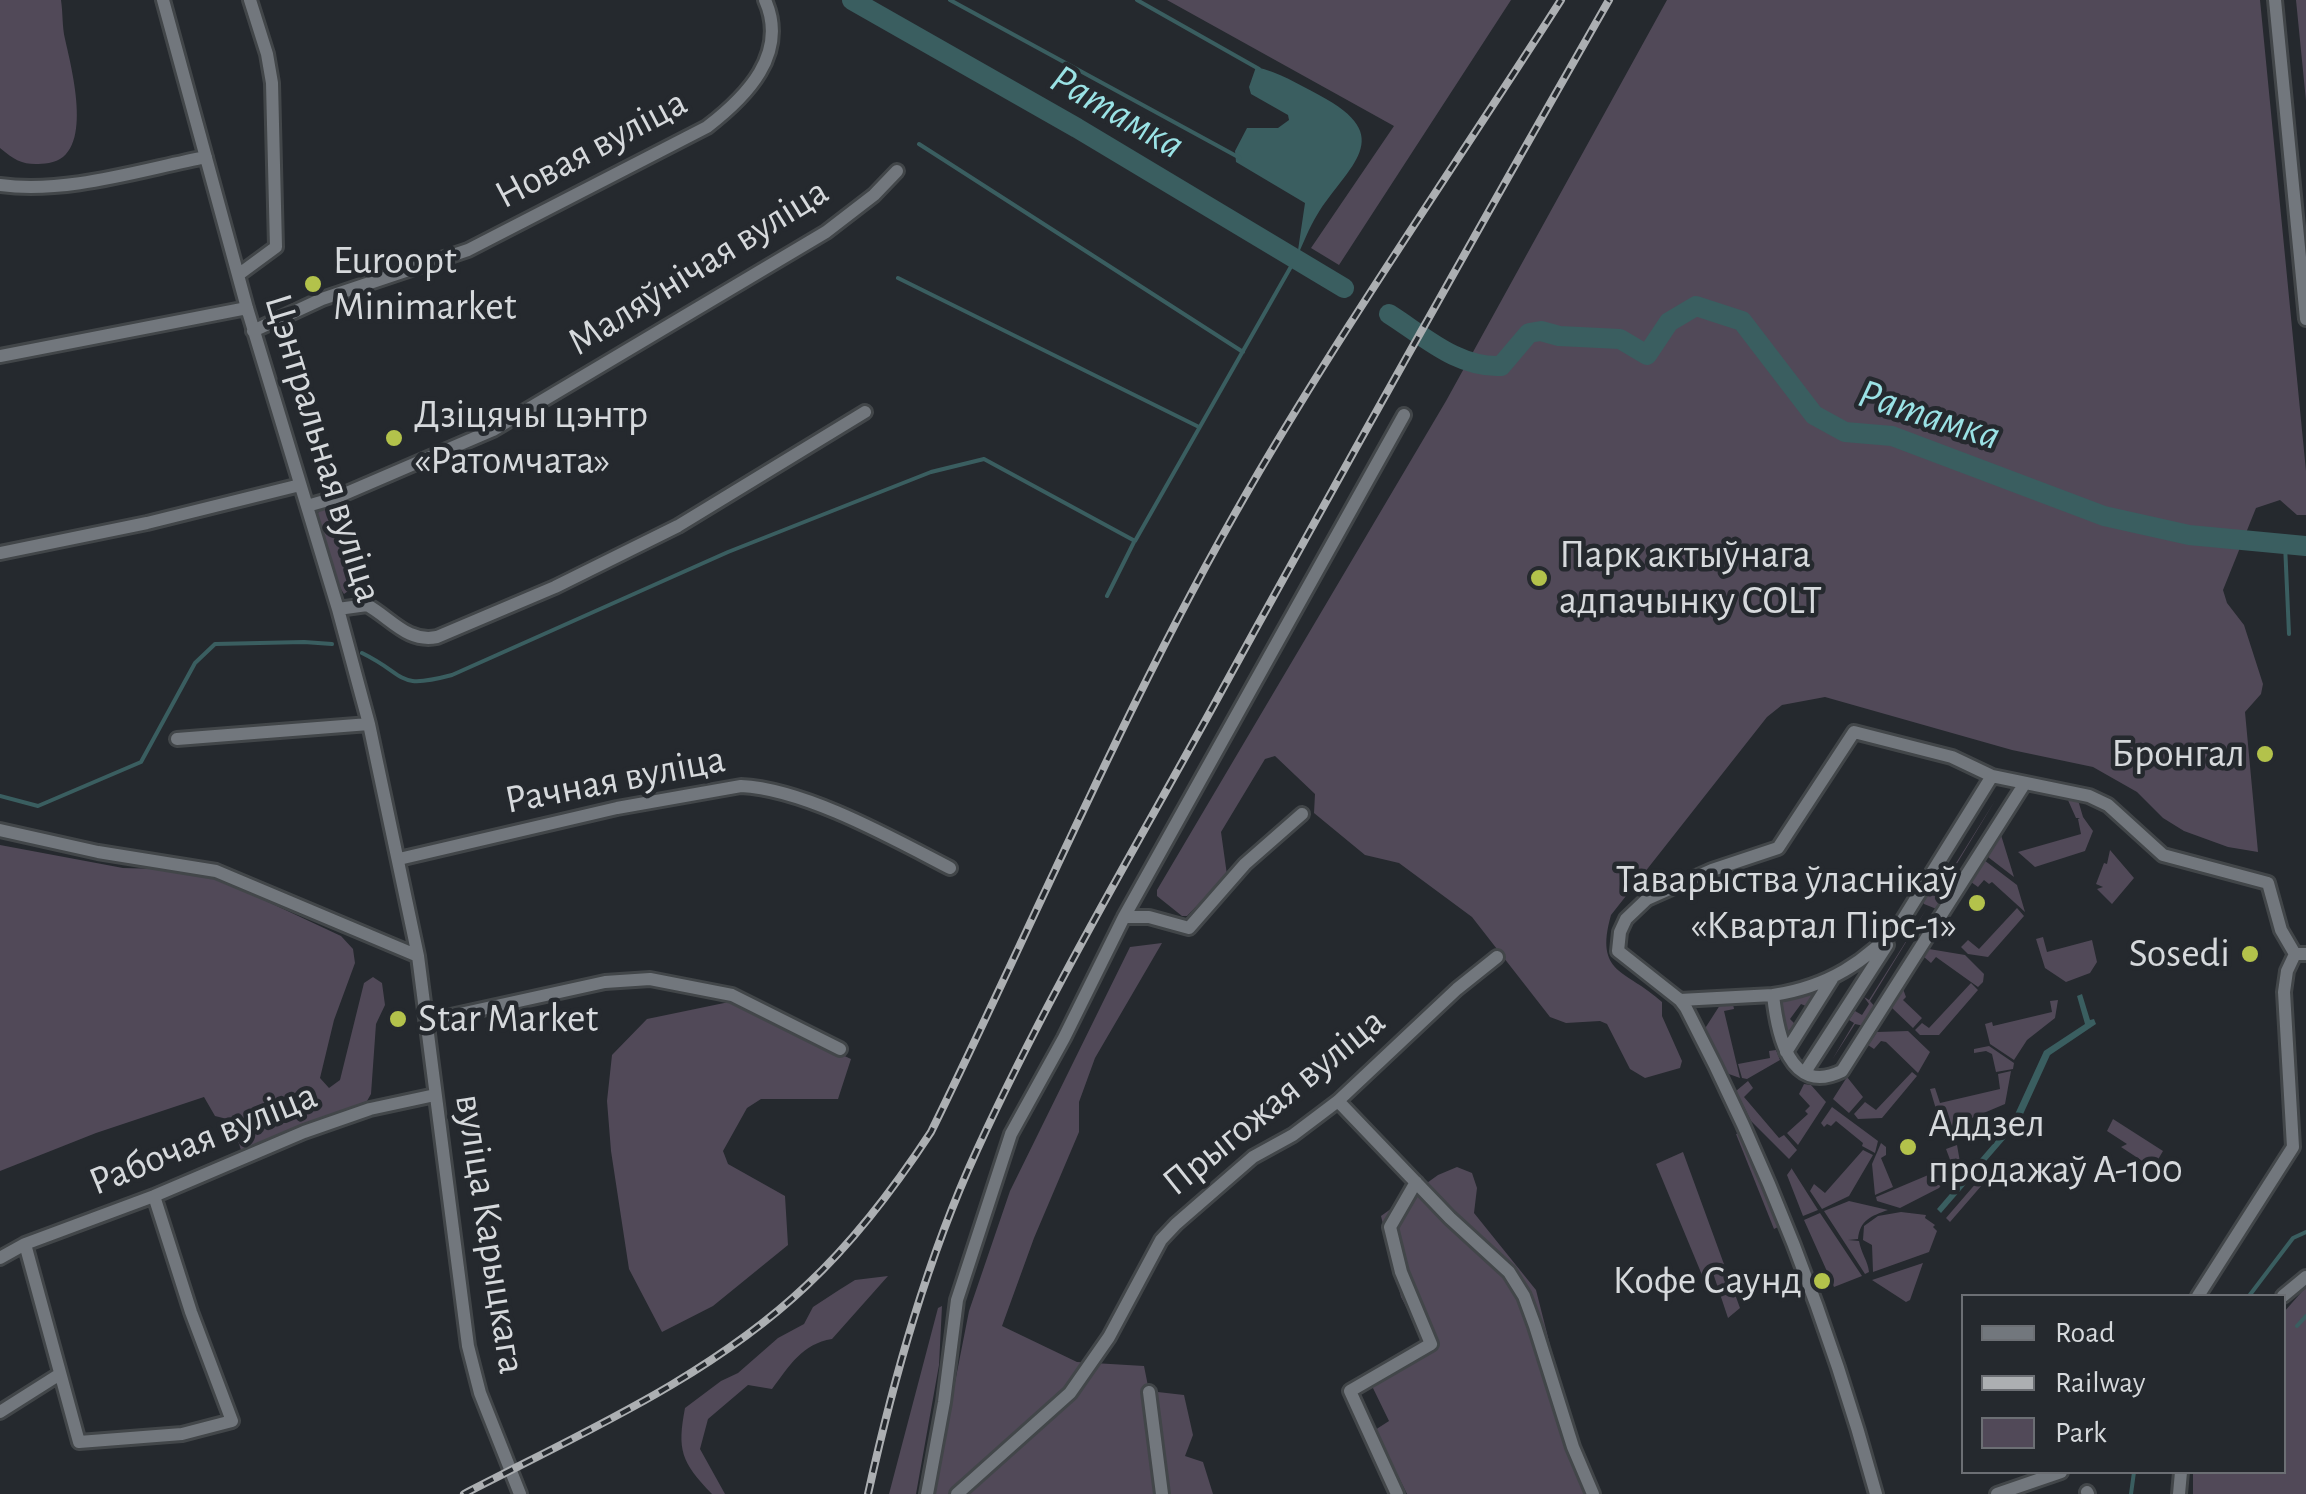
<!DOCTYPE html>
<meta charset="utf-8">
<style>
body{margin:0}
#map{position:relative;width:2306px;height:1494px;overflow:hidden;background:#25292e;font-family:"Alegreya Sans",sans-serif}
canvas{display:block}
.legend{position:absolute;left:1961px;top:1294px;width:325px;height:180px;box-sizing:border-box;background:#25292e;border:2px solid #6c6f74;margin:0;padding:12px 18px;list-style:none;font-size:30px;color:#d6d9dc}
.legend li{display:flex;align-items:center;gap:20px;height:50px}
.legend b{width:50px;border:2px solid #6c6f74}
</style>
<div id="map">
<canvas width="2306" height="1494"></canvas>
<ul class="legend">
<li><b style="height:12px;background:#72777d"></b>Road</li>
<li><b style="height:12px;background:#acafb2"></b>Railway</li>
<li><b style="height:28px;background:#514958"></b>Park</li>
</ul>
</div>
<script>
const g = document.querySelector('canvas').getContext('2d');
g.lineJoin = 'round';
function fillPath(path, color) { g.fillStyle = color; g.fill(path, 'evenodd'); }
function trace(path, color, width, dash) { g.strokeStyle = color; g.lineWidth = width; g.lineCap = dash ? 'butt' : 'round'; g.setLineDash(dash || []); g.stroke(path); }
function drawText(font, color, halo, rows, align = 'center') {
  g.font = font + ' "Alegreya Sans",sans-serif'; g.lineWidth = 9; g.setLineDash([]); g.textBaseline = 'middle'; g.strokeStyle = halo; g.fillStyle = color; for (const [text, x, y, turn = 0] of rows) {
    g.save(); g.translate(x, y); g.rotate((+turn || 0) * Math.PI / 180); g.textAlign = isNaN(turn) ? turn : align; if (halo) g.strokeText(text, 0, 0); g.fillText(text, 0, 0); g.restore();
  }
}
fillPath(new Path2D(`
 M0 0H61C63 13 62 26 65 39 72 70 95 156 49 163 26 166 18 163 0 148Z
 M1167 0H1511L1339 265 1311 248 1394 126Z
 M1667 0H2260L2306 471V515H2297L2280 500 2256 508 2223 590 2227 603 2244 625 2263 684 2261 694 2245 712 2258 852 2228 847 2184 831 2163 818 2137 792 2093 767 2012 750 1825 697 1782 705 1767 717 1611 915C1594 975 1626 969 1662 1002V1016L1682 1061 1680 1068 1645 1078 1630 1069 1607 1024 1600 1021 1566 1023 1550 1017 1472 917 1399 863 1365 855 1314 813 1315 794 1275 756 1265 759 1221 832 1227 875 1187 916H1182L1157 896V890L1446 401Z
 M2296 0H2306V101Z
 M336 505C352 524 371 578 344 594L337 583 317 518 319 509Z
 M2067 798 2078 800 2083 817 2093 831 2085 851 2035 867 2018 852 2081 834 2078 819 2080 818H2076Z
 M1996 799 1944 885 1949 893 1939 910 1924 904 1922 901 1934 882 1943 884Z
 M2001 835 2014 877 1988 857Z
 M0 845 123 868 159 869 217 878 341 936 353 949 355 963 334 1020 320 1078 329 1088 340 1080 364 983 373 977 382 983 385 1005 376 1024 371 1094 367 1101 241 1150 231 1120 215 1116 204 1097 96 1133 0 1171Z
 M2110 850 2134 878 2112 904 2097 889 2103 887 2096 884 2104 863 2107 864Z
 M1984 860 2017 885 2025 912 1992 882 1989 884 1984 880 1978 887 1971 882Z
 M1927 908 1870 1001 1876 1008 1864 1026 1855 1024 1832 1060 1854 1023 1849 1020 1855 1011 1862 1015 1869 1004 1864 997 1869 1000Z
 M2017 908 2024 916 1988 957 1968 954 1961 947 1968 940 1979 949Z
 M2043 937 2047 952 2092 940 2097 962 2090 973 2066 982 2045 968 2036 939Z
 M1162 943 1095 1058 1079 1102V1132L1034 1238 1002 1326 1077 1362 1144 1366 1149 1391 1184 1395 1193 1435 1185 1456 1203 1462 1213 1494H933L969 1311 1010 1191 1130 947Z
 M1929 949 1965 955 1984 974 1983 982 1978 987 1936 957 1931 963 1924 957Z
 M1971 983 1978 990 1939 1035H1920L1915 1030 1922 1023 1929 1028Z
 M1903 989 1906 997 1903 1000 1922 1018 1913 1028 1891 1007Z
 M1807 993 1812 995 1808 1007 1801 1004 1790 1019 1795 1024 1786 1034 1779 1005 1786 998Z
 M2058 1000 2055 1018 2027 1040 2014 1060 1990 1044 1985 1024 1992 1022 1993 1026 2052 1012 2050 1001Z
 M729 1002 851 1059 838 1099H761L747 1108 723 1151 728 1164 785 1196 788 1245 713 1306 662 1332 629 1269 611 1151 607 1101 612 1055 647 1019Z
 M1733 1004 1734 1009 1724 1011 1740 1078 1726 1073 1704 1030 1720 1005Z
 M1908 1031 1930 1052 1918 1073 1886 1042 1881 1041 1874 1049 1868 1045 1877 1032Z
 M1989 1046 2014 1063 2013 1069 1996 1072 1992 1054 1986 1051 1974 1053V1049Z
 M1776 1050 1780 1060 1747 1079 1742 1078 1738 1064 1770 1058 1769 1051Z
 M2011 1071 2005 1104 1960 1123 1954 1133 1941 1126 1930 1089 1935 1088 1940 1103 2000 1089 1998 1074Z
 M1912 1072 1917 1076 1882 1118 1858 1119 1854 1114 1865 1102 1876 1110Z
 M1847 1077 1863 1097 1849 1113 1833 1099Z
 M1748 1081 1753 1088 1744 1097 1779 1138 1784 1135 1797 1150 1789 1159 1751 1121 1736 1091Z
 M1804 1084 1811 1085 1826 1102 1798 1145 1787 1133 1808 1114 1805 1111 1810 1106 1799 1094Z
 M1832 1107 1878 1141 1875 1153 1862 1146 1863 1143 1836 1121 1831 1126 1827 1124 1824 1127 1821 1123Z
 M2113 1119 2163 1151 2153 1168 2121 1147 2127 1144 2107 1131Z
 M1739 1133 1778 1227 1774 1229 1736 1134Z
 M1881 1143 1886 1147V1155L1881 1158 1893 1187 1875 1195 1872 1164Z
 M1957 1145 1960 1162 1939 1188 1900 1208 1877 1201 1876 1197 1952 1165 1946 1149Z
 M1863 1150 1873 1155 1849 1196 1822 1209 1810 1191 1814 1184 1825 1193Z
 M1683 1152 1740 1308 1728 1318 1714 1276 1702 1275 1656 1164Z
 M1457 1167 1472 1173 1477 1188 1474 1213 1536 1290 1550 1345 1551 1393 1588 1494H1407L1375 1430 1389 1421 1371 1384 1425 1343 1401 1297 1381 1216 1438 1175Z
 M1990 1167 1995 1170 1950 1222 1946 1218Z
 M1792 1168V1169L1818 1210 1803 1216 1787 1175Z
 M1849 1201 1888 1210C1871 1216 1860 1220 1858 1239L1848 1240 1859 1241C1861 1253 1868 1261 1869 1272L1865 1274 1824 1211Z
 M1901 1212 1926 1215 1925 1218 1935 1225 1933 1227 1937 1231 1929 1252 1873 1272 1872 1245 1863 1240 1864 1226 1878 1216Z
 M1820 1213 1862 1276 1834 1287 1804 1220Z
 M1923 1263 1910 1300 1906 1302 1872 1280Z
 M888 1276 832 1339C802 1344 790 1365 772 1389L748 1385 708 1419 700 1449 725 1494H712C681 1462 677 1450 685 1408L721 1381 738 1373 778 1338 804 1324 813 1307 839 1290 855 1280Z
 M2306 1287V1494H2193V1472H2284V1312Z
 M942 1306 939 1365 916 1494H889L938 1308Z`), '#514958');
fillPath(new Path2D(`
 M1256 67C1279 72 1298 84 1319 95 1399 137 1348 165 1317 215 1309 228 1303 244 1297 257L1305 203 1236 162 1235 151 1247 128H1278L1289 120 1288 115 1251 94 1249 87Z
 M2082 994 2090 1020 2094 1019 2096 1024 2050 1055 2019 1123 1941 1213 1937 1209 2011 1123 2044 1051 2085 1024 2077 996Z`), '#3a5e60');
trace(new Path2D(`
 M950 0 1240 158
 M1137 0 1259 69
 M919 144 1243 352
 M898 278 1199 427
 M2285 544 2289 634
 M1107 596 1134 542
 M362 653C409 676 395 690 452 675L728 552 931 472 984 459 1135 541 1297 256
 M0 796 38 806 141 762 195 663 215 644 304 642 332 644
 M2249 1296 2293 1238 2306 1232
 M2297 1326 2306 1316
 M2131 1494 2134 1472`), '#3a5e60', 4);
trace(new Path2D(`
 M852 0 1077 128 1344 288
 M1389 314C1424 336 1457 368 1501 366L1529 333 1541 331 1559 336 1620 339 1647 355 1669 322 1696 306 1742 321 1814 415 1845 432 1892 436 2104 516 2189 535 2306 546`), '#3a5e60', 20);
const minor = new Path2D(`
 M163 0 247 308 338 609 369 724 418 956 468 1346 480 1393 520 1494
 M2275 0 2306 319
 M0 185C67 194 140 170 206 157
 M238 275 276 247 272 83 267 54 250 0
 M253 331 322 299 468 250 707 127C746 97 789 54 765 0
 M0 356 247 308
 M307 506 335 498 493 430 826 232 874 195 897 171
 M0 553 147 523 300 485
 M338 609 367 605C391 618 407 643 437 637L555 587 678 526 865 412
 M177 739 369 724
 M1992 776 1902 921C1867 962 1827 987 1773 995 1777 1032 1789 1097 1842 1071L2025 783
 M0 830 98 852 216 871 418 956
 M399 859 617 808 741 786C805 789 892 838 950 868
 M1124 917H1149L1189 928 1245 864 1302 814
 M1680 1000 1773 995
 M428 1021 605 982 650 979 732 995 840 1049
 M1786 1052 1832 979
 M1805 1072 1887 945
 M1338 1101 1450 1218 1509 1272 1524 1296 1535 1326 1573 1447 1593 1494
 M25 1244 79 1442 182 1434 232 1421 191 1312 154 1196
 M0 1258 25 1244 154 1196 304 1132 370 1109 435 1095
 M2198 1296 2293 1147 2284 992 2287 971 2295 954
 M2283 1296 2306 1277
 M1149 1392 1162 1494
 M0 1412 60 1374
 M2087 1492 2088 1494
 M927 1494 944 1402 957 1300 1011 1134 1064 1038 1124 917 1404 415
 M957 1494 1070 1393 1109 1337 1161 1240 1176 1224 1253 1157 1293 1135 1338 1101 1457 989 1497 957
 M1397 1494 1350 1391 1431 1344 1401 1272 1390 1227 1416 1182
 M1876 1494C1830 1325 1767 1163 1686 1008L1680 1000 1618 951 1620 932 1626 919 1647 899 1712 870 1778 848 1854 732 1952 757 1992 776 2089 796 2108 805 2163 855 2268 883 2281 930 2295 954H2306
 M1997 1494 2061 1472
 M2179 1494 2181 1472`);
trace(minor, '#424649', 18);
trace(minor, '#72777d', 12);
const rail = new Path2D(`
 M464 1494C582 1433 710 1377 807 1285 855 1240 895 1187 931 1132 1036 918 1129 696 1249 489 1346 322 1457 163 1561 0
 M868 1494C894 1377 927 1259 977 1150 1046 999 1130 857 1210 712 1341 473 1474 236 1609 0`);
trace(rail, '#acafb2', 8);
trace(rail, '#25292e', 4, [11]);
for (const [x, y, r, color] of [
 [313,284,10,"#b3c24b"],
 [394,438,10,"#b3c24b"],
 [1539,578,10,"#b3c24b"],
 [2265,754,10,"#b3c24b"],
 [1977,903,10,"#b3c24b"],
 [2250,954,10,"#b3c24b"],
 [398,1019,10,"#b3c24b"],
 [1908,1147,10,"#b3c24b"],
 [1822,1281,10,"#b3c24b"]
]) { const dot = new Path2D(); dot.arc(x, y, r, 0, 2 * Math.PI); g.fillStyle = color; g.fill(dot); trace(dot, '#25292e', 4); }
drawText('40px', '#d6d9dc', '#25292e', [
 ["Новая вуліца",591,149,-28],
 ["Маляўнічая вуліца",698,267,-32],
 ["Цэнтральная вуліца",323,448,73],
 ["Рачная вуліца",615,780,-11],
 ["Прыгожая вуліца",1274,1102,-39],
 ["Рабочая вуліца",203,1139,-22],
 ["вуліца Карыцкага",490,1234,81]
]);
drawText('40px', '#d6d9dc', '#25292e', [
 ["Euroopt",333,261],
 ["Minimarket",333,307],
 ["Дзіцячы цэнтр",414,415],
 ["«Ратомчата»",414,461],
 ["Парк актыўнага",1559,555],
 ["адпачынку COLT",1559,601],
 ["Бронгал",2245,754,"right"],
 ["Таварыства ўласнікаў",1957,880,"right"],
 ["«Квартал Пірс-1»",1957,926,"right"],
 ["Sosedi",2230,954,"right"],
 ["Star Market",418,1019],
 ["Аддзел",1928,1124],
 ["продажаў А-100",1928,1170],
 ["Кофе Саунд",1802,1281,"right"]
], 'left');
drawText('italic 42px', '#9ae2e5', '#25292e', [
 ["Ратамка",1117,112,30],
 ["Ратамка",1929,415,18]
]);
</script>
